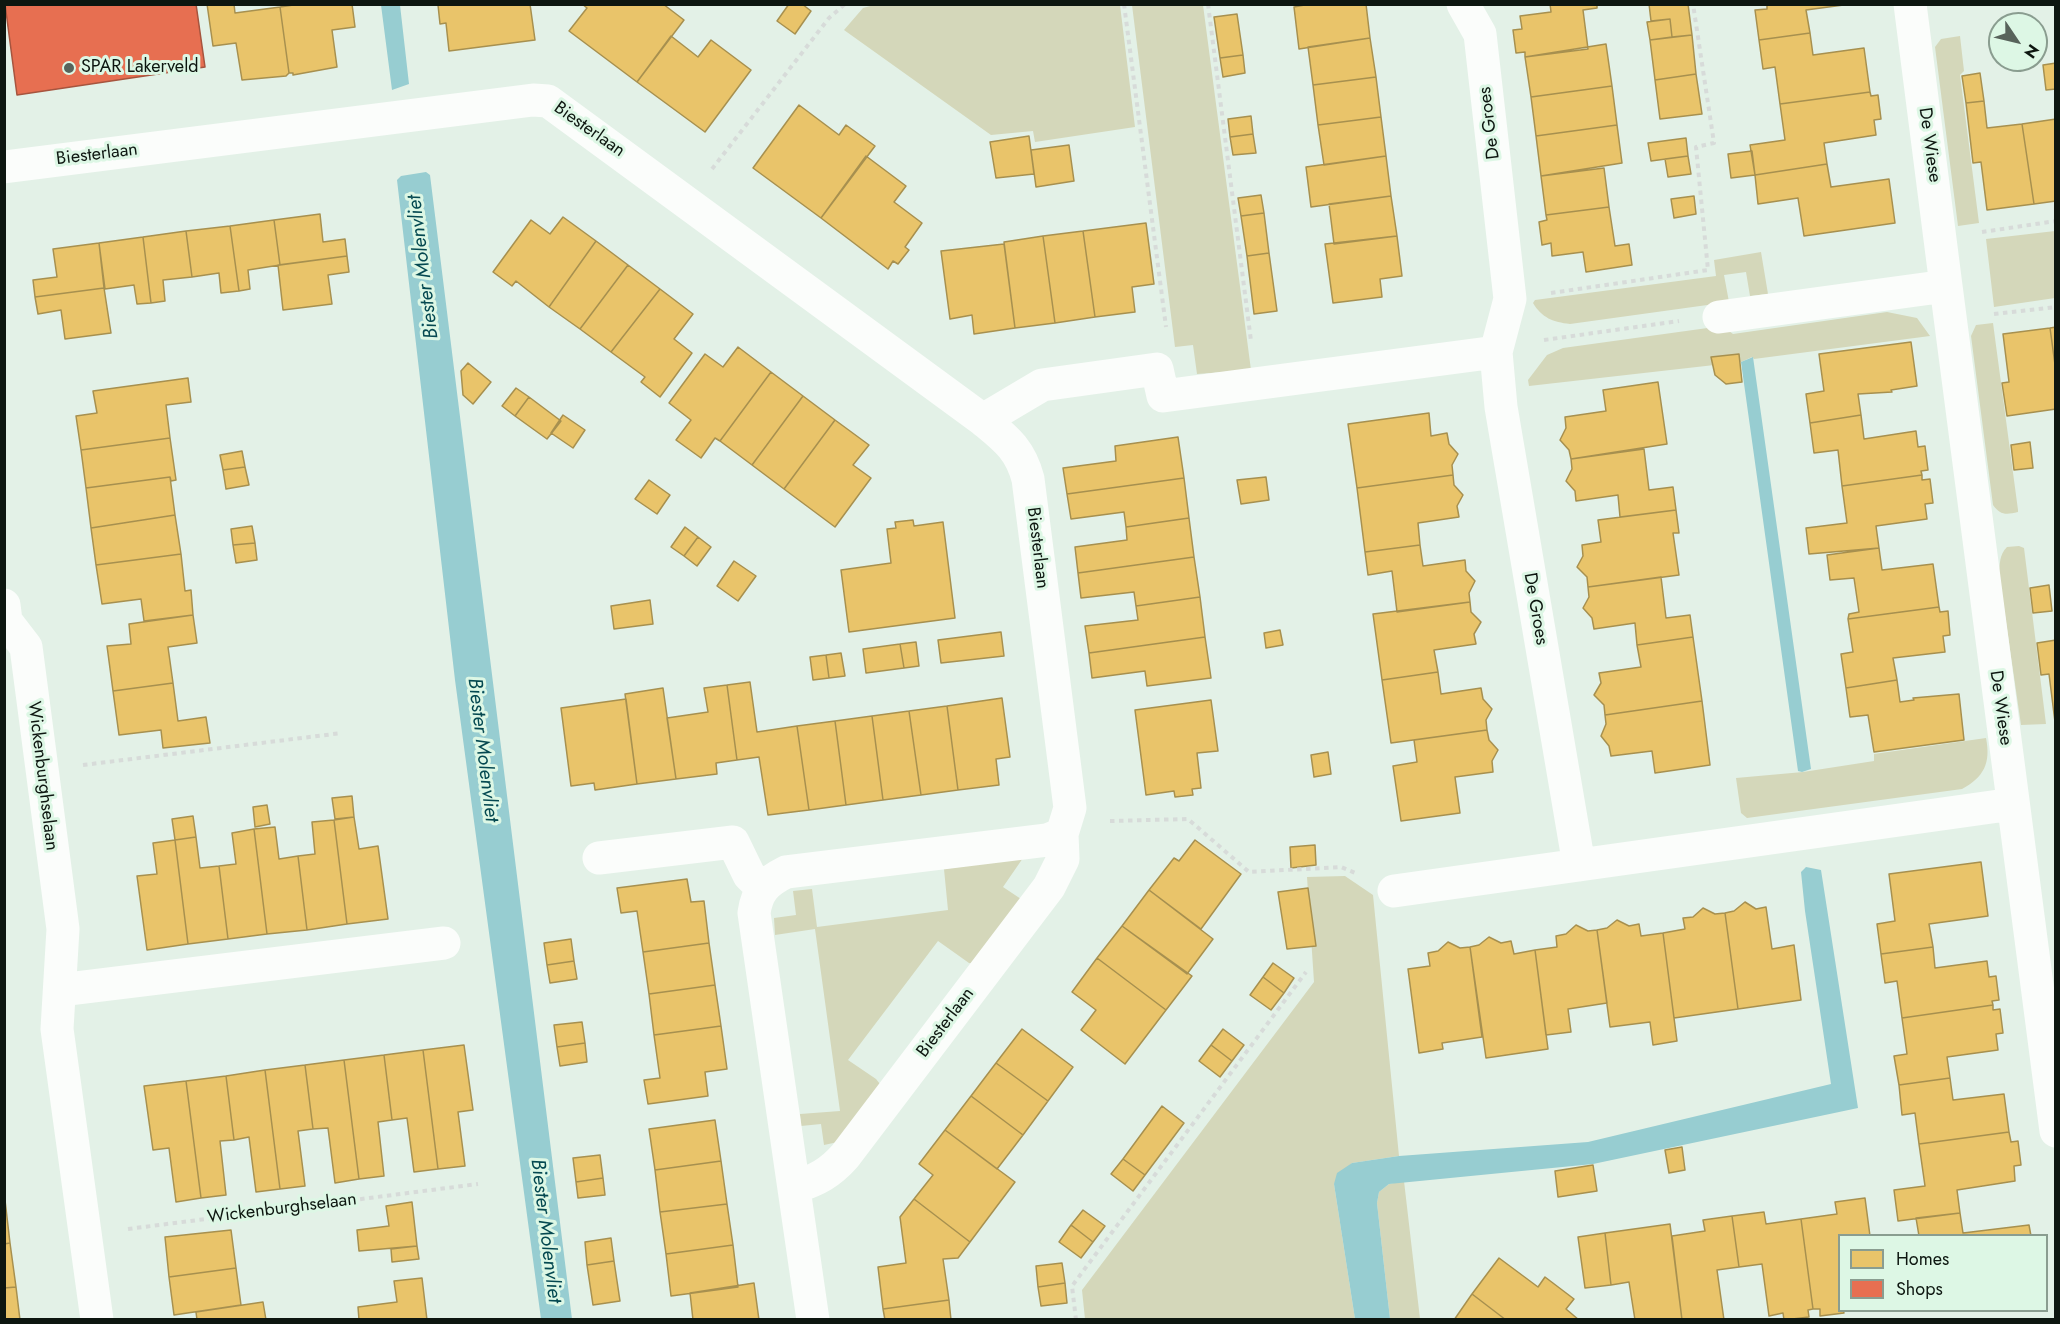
<!DOCTYPE html>
<style>
body{margin:0}
#map{position:relative;width:2060px;height:1324px;overflow:hidden;background:#e3f1e7;font-family:Jost,sans-serif}
canvas{display:block}
.frame{position:absolute;inset:0;border:6px solid #0d1610;pointer-events:none}
.legend{position:absolute;left:1838px;top:1234px;width:210px;height:78px;box-sizing:border-box;background:#ddf7e5;border:2px solid #8a9d90;margin:0;padding:8px 10px;list-style:none;font-size:18px;color:#0d1610}
.legend li{display:flex;align-items:center;gap:12px;height:30px}
.legend b{width:30px;border:2px solid #8a9d90}
.north{position:absolute;left:1988px;top:12px;width:60px;height:60px;box-sizing:border-box;background:#ddf7e5;border:2px solid #8a9d90;border-radius:50%;rotate:125deg;font-size:16px;font-weight:700;line-height:24px;text-align:center;color:#0d1610}
.north::after{content:'';display:block;margin:auto;width:21px;height:27px;background:#58635b;clip-path:polygon(50% 0,100% 100%,50% 72%,0 100%)}
</style>
<div id="map">
<canvas width="2060" height="1324"></canvas>
<div class="frame"></div>
<ul class="legend">
<li><b style="height:16px;background:#e9c46a"></b>Homes</li>
<li><b style="height:16px;background:#e76f51"></b>Shops</li>
</ul>
<div class="north">N</div>
</div>
<script>
const g = document.querySelector('canvas').getContext('2d');
g.lineJoin = 'round';
function fillPath(path, color) { g.fillStyle = color; g.fill(path, 'evenodd'); }
function trace(path, color, width, dash) { g.strokeStyle = color; g.lineWidth = width; g.lineCap = dash ? 'butt' : 'round'; g.setLineDash(dash || []); g.stroke(path); }
function drawText(font, color, halo, rows, align = 'center') {
  g.font = font + ' Jost,sans-serif'; g.lineWidth = 6; g.setLineDash([]); g.textBaseline = 'middle'; g.strokeStyle = halo; g.fillStyle = color; for (const [text, x, y, turn = 0] of rows) {
    g.save(); g.translate(x, y); g.rotate((+turn || 0) * Math.PI / 180); g.textAlign = isNaN(turn) ? turn : align; if (halo) g.strokeText(text, 0, 0); g.fillText(text, 0, 0); g.restore();
  }
}
fillPath(new Path2D(`
 M874 5H1120L1135 127 1035 142 1033 131 991 135 844 30 863 8Z
 M1132 5H1203L1251 370 1197 374 1193 345 1175 347Z
 M1960 36 1964 71 1960 75 1979 223 1958 226 1935 47 1941 39Z
 M2055 231V298L1994 307 1986 239Z
 M1761 252 1768 294 1750 296 1746 272 1724 275 1729 302 1570 324C1553 322 1542 318 1533 303L1535 300 1716 276 1714 260Z
 M1887 312 1917 318 1930 336 1754 359 1752 357 1741 362 1529 386 1528 380 1547 355 1563 348 1722 326 1733 334Z
 M1993 323 2018 510V512C2006 515 2000 515 1993 505L1971 336 1976 325Z
 M2019 546 2024 548 2046 724 2021 725 1999 574C2000 564 1999 555 2007 547Z
 M1986 738C1991 763 1984 777 1962 789L1747 818 1741 813 1736 778 1803 772 1874 761V754Z
 M1023 858 1003 887 1021 899 975 964 969 963 938 941 848 1060 876 1079 880 1084 838 1142 824 1145 821 1124 801 1126 800 1114 840 1111 815 929 775 935 774 918 796 915 793 891 812 889 817 927 948 910 944 869Z
 M1345 876 1373 895 1399 1156 1352 1163 1334 1184 1355 1319H1085L1082 1290 1314 982 1307 877Z
 M1404 1181 1420 1319H1390L1377 1203 1379 1192 1389 1184Z`), '#d4d7ba');
fillPath(new Path2D(`
 M381 5H400L409 84 392 90Z
 M426 172 430 175 572 1319H541L455 680 397 180 401 176Z
 M1753 357 1811 769 1802 772 1798 771 1741 362Z
 M1806 867 1821 870 1858 1108 1593 1164 1389 1184 1379 1192 1377 1203 1390 1319H1355L1334 1184 1337 1173 1352 1163 1399 1156 1588 1142 1831 1084 1805 911 1801 872Z`), '#97cdd1');
const homes = new Path2D(`
 M207 4H234L235 13 280 7 289 73 286 76 242 80 236 43 213 46Z
 M300 4H352L355 27 332 30 337 67 293 75V73H289L280 7Z
 M530 4 535 40 449 51 446 23 440 24 438 5Z
 M582 4H663L684 20 637 82 569 31 587 8Z
 M789 4H802L811 11 795 34 777 21Z
 M1310 4H1366L1370 38 1299 49 1294 7Z
 M1550 4H1597V8L1583 10 1588 49 1525 57V52L1516 53 1513 30 1522 29 1520 16 1551 12Z
 M1649 4H1688L1692 35 1672 37 1670 19 1651 21Z
 M1767 4H1851L1806 10 1810 33 1759 40 1755 10 1767 9Z
 M1237 14 1243 55 1220 58 1214 17Z
 M1670 19 1672 37 1650 40 1647 22Z
 M1810 33 1813 55 1864 48 1870 92 1780 104 1775 67 1763 69 1759 40Z
 M1692 35 1696 74 1655 80 1650 40Z
 M671 36 698 57 711 40 751 70 705 132 637 82Z
 M1370 38 1376 77 1313 85 1308 47Z
 M1606 44 1612 86 1531 97 1525 57Z
 M1243 55 1245 73 1223 77 1220 58Z
 M2056 63V89L2046 90 2043 65Z
 M1980 73 1984 101 1966 103 1962 76Z
 M1696 74 1702 114 1660 119 1655 80Z
 M1376 77 1381 117 1318 125 1313 85Z
 M1612 86 1617 125 1536 136 1531 97Z
 M1870 92 1871 96 1878 95 1881 119 1874 120 1876 135 1824 143 1827 164 1755 175 1750 145 1785 140 1780 104Z
 M1984 101 1987 128 2022 124 2034 204 1987 210 1981 162 1973 163 1966 103Z
 M799 105 839 135 846 125 875 146 821 218 753 168Z
 M1251 116 1253 134 1230 137 1228 119Z
 M1381 117 1386 156 1324 165 1318 125Z
 M2056 119V201L2034 204 2022 124Z
 M1617 125 1622 163 1541 176 1536 136Z
 M1253 134 1256 153 1233 155 1230 137Z
 M1029 136 1034 174 996 178 990 142Z
 M1686 138 1688 156 1651 161 1648 143Z
 M1069 145 1074 181 1036 187 1031 150Z
 M1752 151 1755 175 1731 178 1728 154Z
 M866 156 906 186 894 202 922 223 905 247 909 250 898 264 893 261 888 269 821 218Z
 M1386 156 1391 196 1311 207 1306 167Z
 M1688 156 1691 174 1668 177 1665 159Z
 M1827 164 1831 187 1889 179 1895 223 1804 236 1798 198 1758 204 1755 175Z
 M1604 168 1609 207 1546 215 1541 176Z
 M1261 195 1264 213 1241 216 1238 198Z
 M1391 196 1397 236 1334 244 1329 204Z
 M1694 196 1696 214 1674 218 1671 199Z
 M1609 207 1615 246 1629 244 1632 265 1586 272 1583 252 1552 256 1551 243 1542 245 1539 222 1547 220 1546 215Z
 M1264 213 1269 253 1247 256 1241 216Z
 M320 214 323 242 345 239 347 256 280 265 274 220Z
 M563 217 596 241 549 307 516 281 512 286 493 272 531 220 550 234Z
 M274 220 280 265 248 270 250 289 239 291 230 226Z
 M1146 223 1154 284 1132 287 1135 312 1095 317 1083 231Z
 M230 226 239 291 221 293 219 273 192 277 186 231Z
 M186 231 192 277 163 280 165 301 151 303 143 237Z
 M1083 231 1095 317 1055 323 1043 236Z
 M1043 236 1055 323 1015 328 1004 242Z
 M1397 236 1402 276 1380 279 1382 297 1333 303 1325 244Z
 M143 237 151 303 137 304 134 285 105 289 99 243Z
 M596 241 628 265 580 329 549 307Z
 M99 243 104 288 35 297 33 280 57 277 53 249Z
 M1004 244 1015 328 974 334 972 315 950 319 941 251Z
 M1269 253 1277 311 1254 314 1247 256Z
 M347 256 349 272 328 275 332 304 283 310 278 265Z
 M628 265 660 289 611 352 580 329Z
 M104 288 111 333 65 339 61 310 38 314 35 297Z
 M660 289 693 314 674 339 692 353 660 397 641 382 645 377 611 352Z
 M2056 327V372L2050 328Z
 M2050 328 2056 372V409L2007 416 2002 383 2009 382 2003 334Z
 M1911 342 1917 386 1891 390 1892 392 1858 394 1861 415 1810 423 1806 394 1824 391 1819 354Z
 M738 347 771 372 720 441 715 438 701 458 676 440 691 420 669 403 705 354 723 367Z
 M1739 354 1742 382 1726 384 1715 375 1711 357Z
 M468 363 491 382 473 404 463 395 461 371Z
 M771 372 803 396 752 465 720 441Z
 M188 378 191 402 166 405 170 438 81 450 76 416 97 413 93 391Z
 M1658 382 1667 444 1571 459 1569 450 1560 440 1566 428 1565 417 1606 411 1603 390Z
 M516 388 529 397 515 416 502 406Z
 M803 396 835 420 784 489 752 465Z
 M529 397 561 421 547 439 515 416Z
 M1429 413 1431 436 1447 433 1449 444 1458 454 1452 465 1453 475 1357 488 1348 424Z
 M563 415 585 430 573 448 551 433Z
 M1861 415 1864 439 1916 431 1918 447 1925 446 1928 470 1921 471 1922 475 1842 486 1838 450 1814 453 1810 423Z
 M835 420 869 445 853 465 871 478 835 527 784 489Z
 M1178 437 1184 478 1067 494 1063 468 1116 461 1115 446Z
 M170 438 176 480 171 481 170 477 86 488 81 450Z
 M2030 442 2033 468 2014 470 2011 445Z
 M1644 449 1649 490 1673 487 1676 510 1620 517 1618 495 1576 501 1575 491 1566 481 1572 469 1571 459Z
 M242 451 245 467 223 470 220 455Z
 M245 467 249 485 226 489 223 470Z
 M1453 475 1454 485 1463 495 1457 506 1459 517 1418 523 1420 545 1365 552 1357 488Z
 M1922 475V480L1930 479 1933 503 1925 504 1927 519 1876 526 1879 548 1809 554 1806 528 1847 523 1842 486Z
 M170 477 175 515 91 528 86 488Z
 M1266 477 1269 500 1241 504 1237 480Z
 M1184 478 1189 518 1126 527 1124 512 1071 519 1067 494Z
 M649 480 670 495 657 514 635 499Z
 M1676 510 1679 533H1673L1679 575 1588 587 1587 577 1577 567 1583 556 1582 545 1601 542 1598 520Z
 M175 515 181 554 96 565 91 528Z
 M1189 518 1194 557 1078 573 1075 547 1127 540 1126 527Z
 M913 520 914 526 943 522 955 618 849 632 841 570 891 563 887 529 896 528 895 522Z
 M252 526 255 543 233 545 231 529Z
 M685 527 698 537 684 556 671 547Z
 M698 537 711 547 697 566 684 556Z
 M255 543 257 560 236 563 233 545Z
 M1420 545 1423 566 1465 560 1466 571 1475 581 1469 593 1470 602 1397 612 1392 571 1368 575 1365 552Z
 M1879 548 1882 570 1933 564 1939 607 1848 619 1849 614 1859 612 1854 578 1830 580 1827 555Z
 M181 554 185 591 191 590 193 615 144 621 141 599 102 604 96 565Z
 M1194 557 1200 597 1136 606 1134 592 1081 598 1078 573Z
 M734 561 756 576 738 601 717 586Z
 M1661 577 1666 618 1690 615 1693 637 1637 645 1635 623 1594 629 1592 618 1583 608 1589 597 1588 587Z
 M2049 585 2052 611 2033 613 2030 588Z
 M1200 597 1205 637 1089 653 1085 626 1138 620 1136 606Z
 M650 600 653 624 614 629 611 606Z
 M1470 602 1471 612 1481 622 1474 634 1476 644 1434 650 1438 672 1382 680 1373 614Z
 M1939 607 1940 612 1948 611 1950 635 1943 636 1945 652 1893 658 1897 680 1846 688 1841 654 1853 652 1848 619Z
 M193 615 197 643 168 647 173 683 113 691 107 646 131 644 129 624Z
 M1280 630 1283 645 1266 648 1264 633Z
 M1001 632 1004 656 941 663 938 640Z
 M1205 637 1211 678 1147 686 1145 671 1092 678 1089 653Z
 M1693 637 1702 701 1605 715 1604 705 1594 695 1601 683 1599 673 1641 667 1637 645Z
 M2056 640V722H2055L2049 674 2041 675 2037 643Z
 M916 642 919 666 904 668 900 644Z
 M900 644 904 668 866 673 863 649Z
 M841 653 845 676 829 678 826 655Z
 M826 655 829 678 813 680 810 657Z
 M1438 672 1441 694 1481 688 1483 699 1492 709 1486 720 1487 730 1391 743 1382 680Z
 M1897 680 1900 702 1914 700 1913 698 1959 694 1964 740 1874 752 1868 715 1850 717 1846 688Z
 M750 682 757 732 797 726 809 810 768 815 759 757 737 760 727 685Z
 M173 683 178 721 206 717 210 743 163 748 161 730 119 735 113 691Z
 M727 685 737 760 716 763 717 774 676 779 667 718 708 712 704 688Z
 M663 688 676 779 637 784 625 694Z
 M1002 698 1010 757 996 759 999 785 958 790 947 706Z
 M626 699 637 784 595 790 594 783 571 786 561 708Z
 M1211 700 1218 751 1197 753 1201 788 1192 789 1193 795 1175 797 1174 791 1146 795 1135 710Z
 M1702 701 1710 765 1655 773 1652 751 1611 756 1609 746 1601 736 1606 724 1605 715Z
 M947 706 958 790 921 795 909 711Z
 M909 711 921 795 883 800 872 716Z
 M872 716 883 800 846 805 835 721Z
 M835 721 846 805 809 810 797 726Z
 M1487 730 1489 740 1498 750 1492 761 1493 772 1455 777 1460 813 1401 821 1393 766 1417 762 1414 740Z
 M1328 752 1331 774 1314 777 1311 755Z
 M352 796 354 817 335 819 332 798Z
 M267 805 270 824 255 827 253 807Z
 M193 816 196 837 175 840 172 819Z
 M354 817 359 849 378 846 388 919 347 924 334 820Z
 M334 820 347 924 307 930 298 856 315 854 312 822Z
 M275 827 279 859 298 856 307 930 267 934 254 829Z
 M254 829 267 934 228 939 219 866 236 864 232 833Z
 M196 837 200 868 219 866 228 939 188 944 175 840Z
 M175 840 188 944 147 950 137 876 157 874 153 843Z
 M1195 840 1241 874 1201 929 1149 890 1174 858 1179 861Z
 M1315 845 1316 865 1291 868 1290 847Z
 M1981 862 1988 916 1929 924 1933 947 1881 954 1877 924 1895 921 1889 874Z
 M687 879 691 902 704 901 709 943 643 952 637 911 621 913 617 888Z
 M1308 888 1316 946 1287 949 1278 892Z
 M1149 890 1213 939 1187 974 1122 926Z
 M1745 902 1756 909 1766 907 1772 949 1794 945 1801 1000 1738 1009 1725 913 1734 911Z
 M1703 908 1715 914 1725 913 1738 1009 1674 1018 1663 933 1685 929 1683 918 1693 917Z
 M1617 920 1629 926 1639 924 1641 936 1663 933 1677 1041 1653 1045 1650 1022 1610 1027 1597 930 1607 928Z
 M1576 925 1588 931 1597 930 1607 1003 1568 1009 1571 1032 1546 1035 1535 950 1557 947 1556 936 1566 934Z
 M1122 926 1192 976 1166 1010 1097 958Z
 M1489 937 1501 943 1511 941 1514 954 1535 950 1548 1049 1486 1058 1470 947 1479 945Z
 M571 939 574 961 547 965 544 943Z
 M1448 942 1460 948 1470 947 1482 1037 1442 1043 1443 1049 1419 1053 1408 969 1430 966 1428 953 1438 951Z
 M709 943 715 985 649 994 643 952Z
 M1933 947 1935 968 1987 961 1989 977 1996 976 1999 1000 1992 1001 1993 1005 1902 1018 1897 981 1885 983 1881 954Z
 M1097 958 1166 1010 1125 1064 1081 1030 1096 1010 1072 992Z
 M574 961 577 979 550 983 547 965Z
 M1273 963 1294 978 1284 993 1263 977Z
 M1263 977 1284 993 1271 1010 1250 995Z
 M715 985 721 1026 654 1035 649 994Z
 M1993 1005V1010L2000 1009 2003 1033 1996 1034 1998 1050 1947 1057 1950 1078 1899 1085 1894 1056 1907 1054 1902 1018Z
 M582 1022 585 1043 557 1047 554 1025Z
 M721 1026 727 1069 705 1072 708 1096 648 1104 644 1080 660 1078 654 1035Z
 M1022 1029 1073 1067 1048 1101 996 1063Z
 M1223 1029 1244 1045 1232 1061 1211 1045Z
 M585 1043 587 1062 560 1066 557 1047Z
 M464 1045 473 1110 458 1112 465 1166 438 1169 423 1050Z
 M1211 1045 1232 1061 1220 1077 1199 1061Z
 M423 1050 438 1169 414 1172 407 1118 392 1120 384 1055Z
 M384 1055 392 1120 378 1122 384 1176 359 1179 344 1060Z
 M344 1060 359 1179 335 1183 328 1128 313 1129 305 1065Z
 M996 1063 1048 1101 1023 1135 971 1096Z
 M305 1065 313 1129 298 1131 305 1186 280 1189 265 1070Z
 M265 1070 280 1189 256 1192 249 1137 234 1140 226 1076Z
 M226 1076 234 1140 220 1141 226 1195 201 1198 186 1081Z
 M1950 1078 1953 1100 2004 1094 2009 1132 1919 1144 1915 1113 1902 1115 1899 1085Z
 M186 1081 201 1198 176 1202 169 1148 153 1150 144 1086Z
 M971 1096 1023 1135 997 1169 945 1130Z
 M1162 1106 1184 1123 1145 1175 1123 1159Z
 M715 1120 721 1161 655 1170 649 1129Z
 M945 1130 1015 1182 970 1242 914 1199 933 1175 919 1164Z
 M2009 1132 2011 1142 2018 1141 2021 1165 2014 1166 2015 1181 1957 1190 1960 1213 1898 1221 1894 1190 1925 1186 1919 1144Z
 M1682 1147 1685 1170 1669 1173 1665 1150Z
 M600 1155 603 1178 576 1182 573 1158Z
 M1123 1159 1145 1175 1133 1191 1111 1174Z
 M721 1161 727 1204 660 1212 655 1170Z
 M1593 1165 1597 1191 1558 1197 1555 1171Z
 M603 1178 605 1195 578 1198 576 1182Z
 M1865 1198 1870 1236H1840V1310H1843L1844 1313 1820 1316V1309H1813L1801 1219 1837 1214 1835 1202Z
 M914 1199 970 1242 958 1258 943 1259 949 1300 883 1309 878 1267 906 1263 900 1217Z
 M5 1200 10 1243 4 1244V1200Z
 M412 1202 417 1246 359 1251 357 1230 389 1226 386 1206Z
 M727 1204 733 1245 666 1254 660 1212Z
 M1083 1210 1105 1226 1093 1242 1071 1225Z
 M1764 1212 1766 1224 1801 1219 1813 1309 1808 1310 1809 1317 1784 1320 1783 1313 1769 1316 1762 1264 1739 1267 1732 1216Z
 M1960 1213 1963 1233 2029 1225 2031 1236H1919L1916 1218Z
 M1732 1216 1739 1267 1717 1270 1724 1320H1682L1672 1236 1705 1231 1703 1220Z
 M1670 1224 1682 1320H1635L1629 1282 1611 1285 1605 1233Z
 M1071 1225 1093 1242 1081 1258 1059 1242Z
 M231 1230 236 1268 169 1277 165 1237Z
 M1605 1233 1611 1285 1585 1288 1578 1237Z
 M611 1238 614 1261 587 1265 585 1242Z
 M10 1243 16 1287 4 1288V1244Z
 M733 1245 738 1287 671 1296 666 1254Z
 M417 1246 419 1259 392 1262 391 1249Z
 M1499 1258 1538 1287 1545 1277 1574 1299 1566 1309 1579 1320H1506L1472 1294Z
 M614 1261 620 1301 593 1305 587 1265Z
 M1062 1263 1065 1283 1038 1287 1036 1266Z
 M236 1268 241 1305 174 1315 169 1277Z
 M422 1278 427 1320H359L358 1307 397 1302 394 1281Z
 M754 1283 759 1320H693L690 1293Z
 M1065 1283 1067 1303 1041 1306 1038 1287Z
 M16 1287 20 1320H4V1288Z
 M1472 1294 1506 1320H1454Z
 M949 1300 951 1320H885L883 1309Z
 M263 1302 266 1320H197L196 1312Z`);
fillPath(homes, '#e9c46a');
trace(homes, '#a7904f', 1.5);
const shops = new Path2D(`
 M5 4H196L205 67 17 95Z`);
fillPath(shops, '#e76f51');
trace(shops, '#a6543e', 1.5);
trace(new Path2D(`
 M1124 4 1166 327
 M1208 4 1251 341
 M712 169 829 18 845 4
 M1982 232 2056 221
 M1551 293 1708 270 1696 147 1714 143 1693 4
 M1994 314 2056 307
 M1544 340 1679 321
 M83 765 342 733
 M1110 821 1188 819 1249 872 1341 867 1358 874
 M128 1229 478 1184
 M1076 1320 1072 1286 1306 972`), '#d7dbd9', 4, [4.5, 4.5]);
trace(new Path2D(`
 M1463 4 1480 34 1510 299 1496 352 1501 407 1579 865
 M4 167 533 100 548 101 983 420C1006 439 1020 449 1028 479L1070 808 1062 834 1063 859 1049 887 845 1156C830 1173 817 1180 795 1187
 M1946 286 2056 1131
 M1719 317 1946 286 1910 4
 M983 420 1042 385 1157 369 1163 396 1496 352
 M4 605 6 621 26 647 63 929 57 1029 97 1320
 M599 858 733 842 749 875 762 888
 M1394 891 2013 804
 M60 990 444 943
 M813 1320 754 913C757 891 766 882 786 872L1047 840 1062 834`), '#fbfdfb', 33);
for (const [x, y, r, color] of [
 [69,68,6,"#58635b"]
]) { const dot = new Path2D(); dot.arc(x, y, r, 0, 2 * Math.PI); g.fillStyle = color; g.fill(dot); trace(dot, '#ddf7e5', 2); }
drawText('18px', '#0d1610', '#ddf7e5', [
 ["SPAR Lakerveld",81,68]
], 'left');
drawText('18px', '#0d1610', '#ddf7e5', [
 ["De Groes",1490,123,-97],
 ["Biesterlaan",589,130,35],
 ["De Wiese",1929,145,82],
 ["Biesterlaan",97,155,-7],
 ["Biesterlaan",1037,548,83],
 ["De Groes",1535,609,80],
 ["De Wiese",2000,708,82],
 ["Wickenburghselaan",42,776,83],
 ["Biesterlaan",946,1023,-53],
 ["Wickenburghselaan",282,1209,-7]
]);
drawText('italic 20px', '#044850', '#ddf7e5', [
 ["Biester Molenvliet",424,267,-97],
 ["Biester Molenvliet",482,750,83],
 ["Biester Molenvliet",545,1231,83]
]);
</script>
